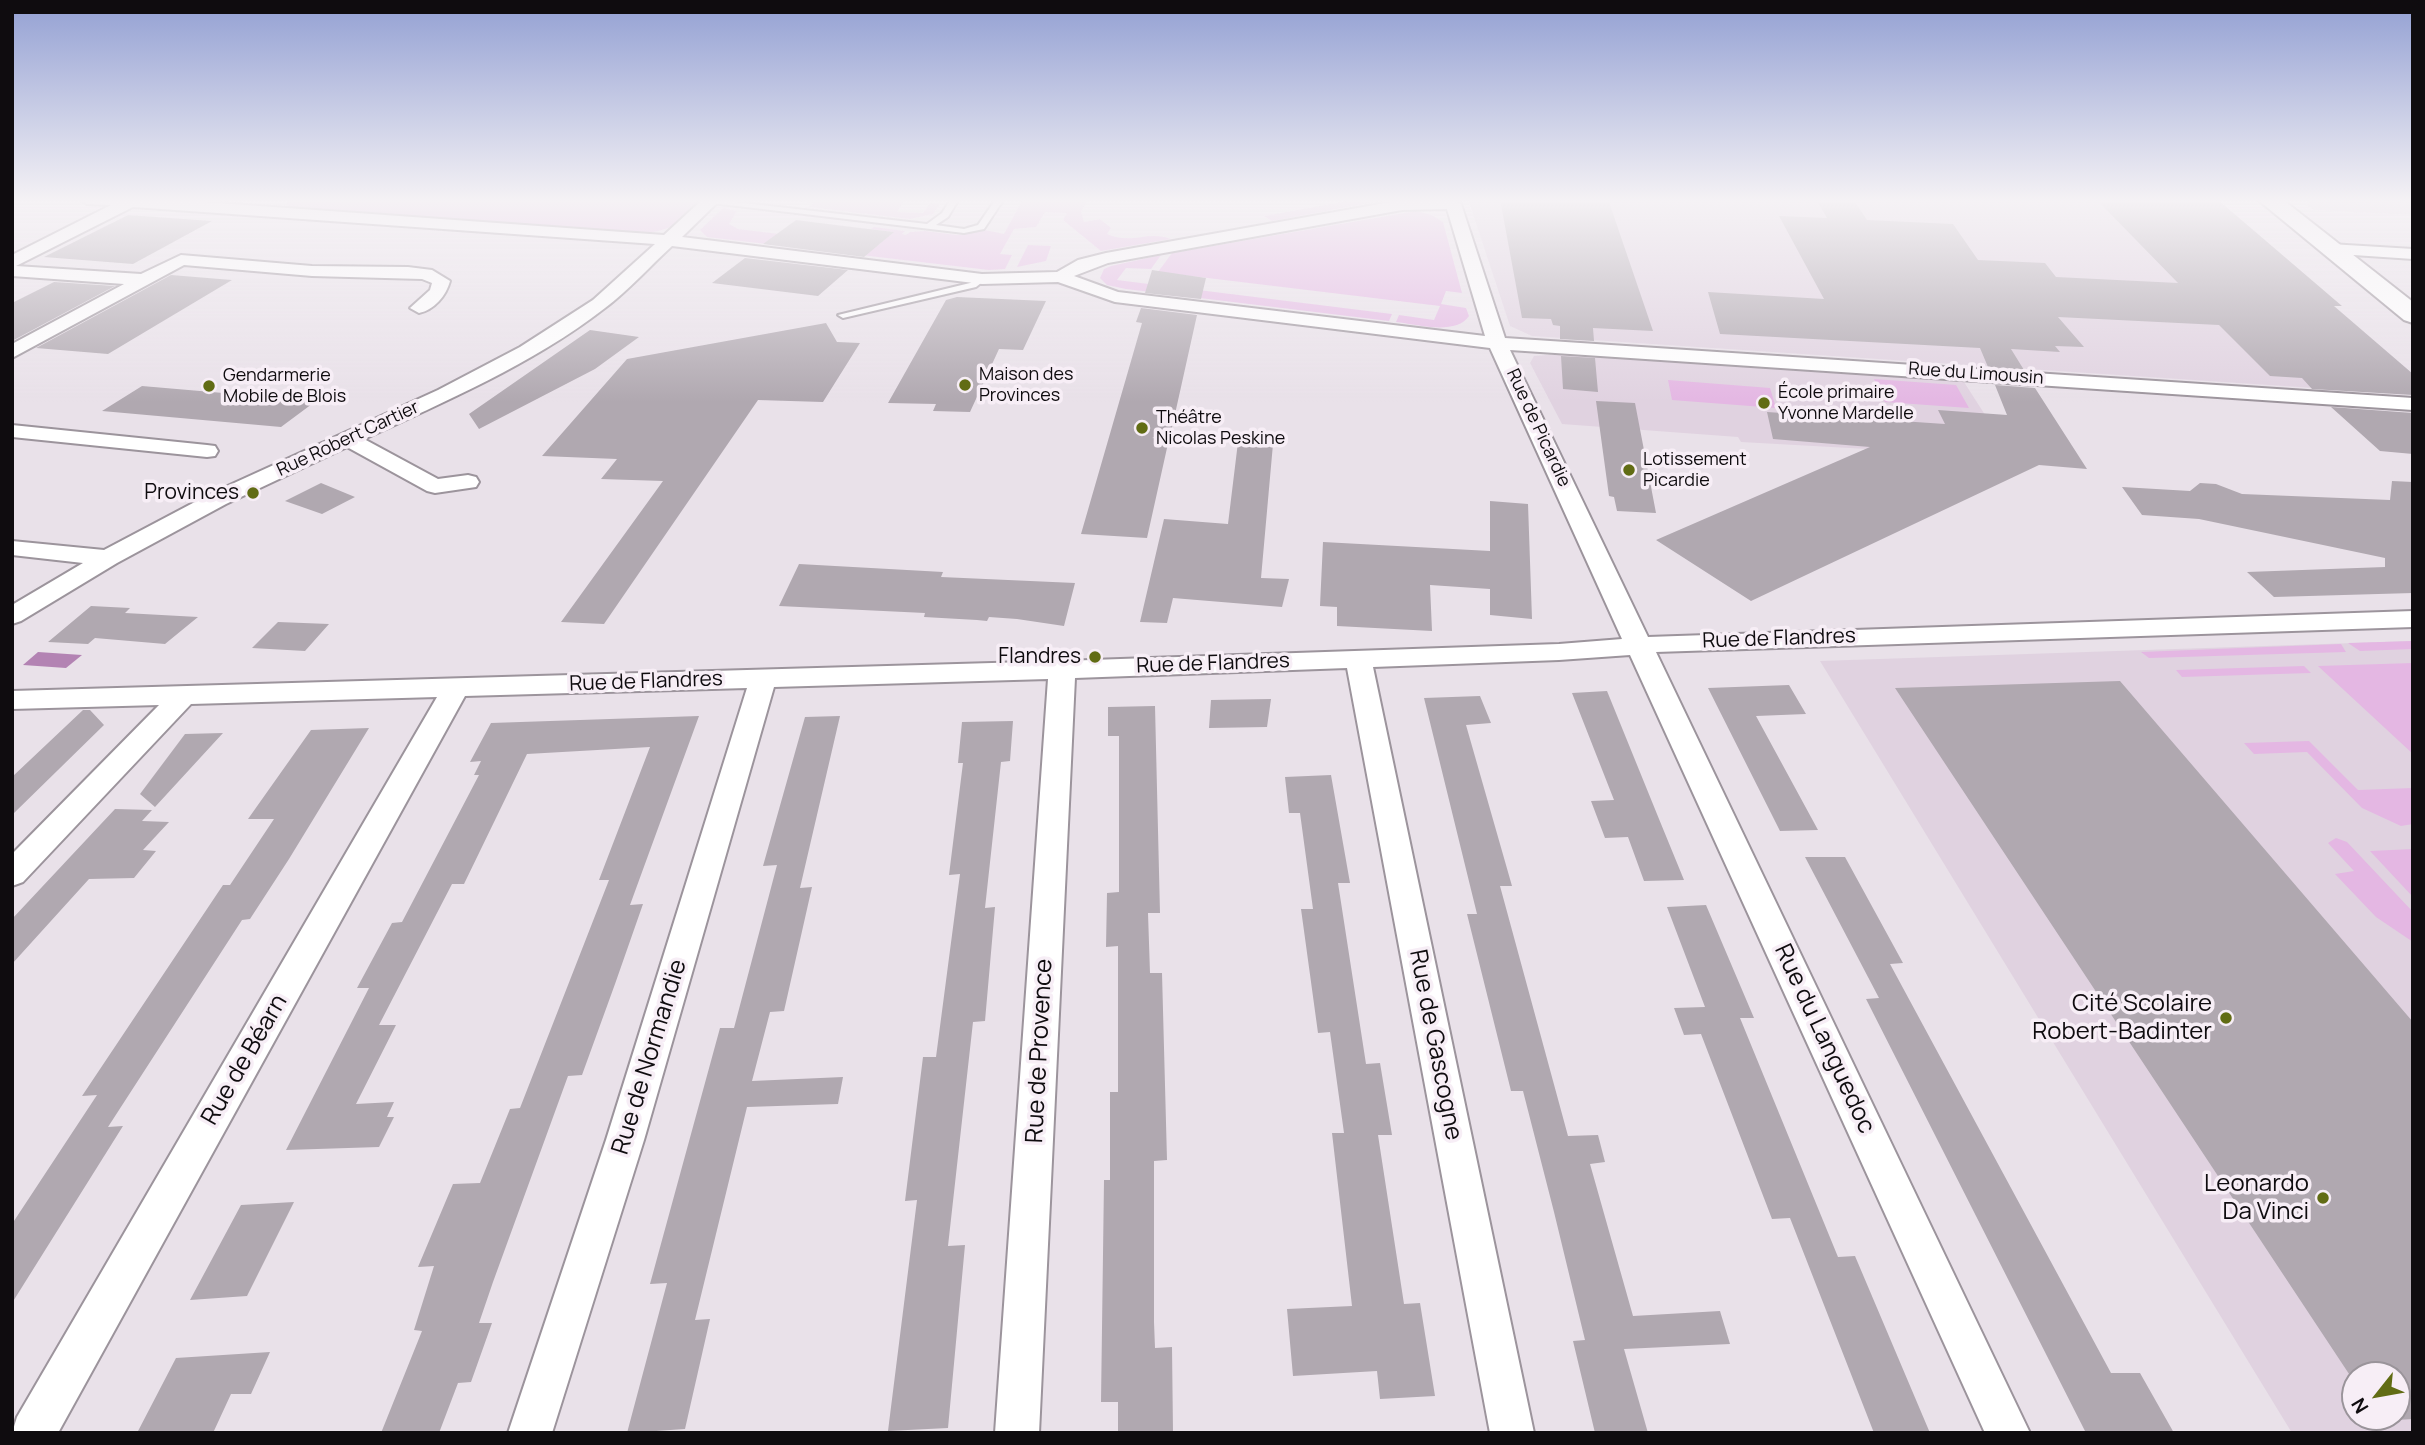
<!DOCTYPE html>
<meta charset="utf-8">
<style>
body{margin:0}
#map{position:relative;width:2425px;height:1445px;overflow:hidden;background:#e9e1e9;font-family:Manrope,sans-serif}
canvas{display:block}
.frame{position:absolute;inset:0;border:14px solid #0f0c0f;pointer-events:none}
.north{position:absolute;left:2341px;top:1361px;width:70px;height:70px;box-sizing:border-box;background:#f7eef6;border:2px solid #9a949a;border-radius:50%;rotate:239deg;font-size:19px;font-weight:700;line-height:28px;text-align:center;color:#0f0c0f}
.north::after{content:'';display:block;margin:auto;width:24px;height:32px;background:#616c14;clip-path:polygon(50% 0,100% 100%,50% 72%,0 100%)}
</style>
<div id="map">
<canvas width="2425" height="1445"></canvas>
<div class="frame"></div>
<div class="north">N</div>
</div>
<script>
const g = document.querySelector('canvas').getContext('2d');
g.lineJoin = 'round';
function fillPath(path, color) { g.fillStyle = color; g.fill(path, 'evenodd'); }
function trace(path, color, width, dash) { g.strokeStyle = color; g.lineWidth = width; g.lineCap = dash ? 'butt' : 'round'; g.setLineDash(dash || []); g.stroke(path); }
function drawText(font, color, halo, rows, align = 'center') {
  g.font = font + ' Manrope,sans-serif'; g.lineWidth = 7; g.setLineDash([]); g.textBaseline = 'middle'; g.strokeStyle = halo; g.fillStyle = color; for (const [text, x, y, turn = 0] of rows) {
    g.save(); g.translate(x, y); g.rotate((+turn || 0) * Math.PI / 180); g.textAlign = isNaN(turn) ? turn : align; if (halo) g.strokeText(text, 0, 0); g.fillText(text, 0, 0); g.restore();
  }
}
fillPath(new Path2D(`
 M1468 199H2141L2344 390 1532 336 1510 326Z
 M2305 199H2413V215L2314 210 2306 205 2311 204Z
 M1561 354 1964 382 2012 457 1741 442 1738 437 1562 424 1530 363 1534 356Z
 M2413 641V1433H2292L1820 661ZM2355 1375H2397V1417H2355Z`), '#e0d2e0');
fillPath(new Path2D(`
 M290 199H694L697 202C691 221 666 231 647 233L291 209 286 205Z
 M782 199H905L897 212 923 213 930 203 940 204 933 214 910 219 809 207 813 203Z
 M1023 199H1088L1081 212 1084 222 1100 219 1111 228 1107 234C1131 245 1148 230 1171 239L1101 251 1063 220 1067 213 1045 212 1036 227 1014 229 1000 254 1012 255 1005 269 989 270 707 237 700 230 723 208 737 211 729 224 738 229 877 246 893 232 871 229 874 227 905 231 902 234 906 235 910 232 925 231 957 235 985 230 1004 234Z
 M1359 199H1390L1272 221 1264 216Z
 M1416 211 1432 215 1443 222 1462 293 1446 291 1441 304 1466 308 1469 316C1456 336 1415 324 1396 322L1399 315 1434 320 1440 306 1166 273 1158 285 1392 314 1389 321 1126 289 1107 285 1100 278 1104 269 1111 266 1161 255 1151 269 1126 268 1117 280 1149 284 1172 253Z
 M1028 245 1051 246 1046 261 1017 267Z
 M1874 379 1956 385 1969 408 1885 402Z
 M1668 380 1770 388 1776 408 1672 400Z
 M2413 641V649L2360 651 2348 643Z
 M2341 644 2346 652 2149 658 2141 652Z
 M2413 663V754L2318 666Z
 M2304 666 2311 673 2182 677 2176 670Z
 M2309 741 2358 790 2413 788V824L2401 826 2362 808 2307 752 2254 754 2244 743Z
 M2336 838 2347 842 2413 912V942L2376 917 2335 874 2354 871 2328 843Z
 M2413 849V897L2370 851Z`), '#e4b7e3');
fillPath(new Path2D(`
 M38 652 82 655 66 668 23 665Z`), '#b383b3');
fillPath(new Path2D(`
 M1500 199H1608L1653 331 1593 328 1594 341 1560 339V326L1553 325 1551 319 1522 318Z
 M1816 199H1853L1867 220 1953 224 1978 260 2045 263 2056 277 2178 283 2096 199H2217L2342 306H2334L2413 374V395L2312 389 2302 378 2270 376 2219 325 2058 317 2084 347 2055 346 2060 352 2011 349 2024 370 1988 367 1980 348 1720 334 1708 292 1824 299 1779 216 1827 218Z
 M128 215 212 221 133 264 44 257Z
 M796 220 852 227 894 232 864 257 763 244Z
 M745 258 848 270 818 296 712 283Z
 M1152 270 1206 278 1201 299 1145 293Z
 M171 275 232 280 108 354 36 348Z
 M54 282 115 286 12 341V303Z
 M957 297 1046 301 1023 350 999 349 970 412 933 411 936 404 888 403 946 300Z
 M1141 308 1197 315 1171 432 1152 438 1169 439 1147 538 1081 534 1142 323 1136 322Z
 M826 323 837 342 860 343 823 402 758 400 604 624 561 622 663 481 601 479 617 459 542 456 627 359Z
 M590 330 639 337 595 369 479 429 469 414Z
 M1561 356 1595 358 1598 392 1563 389Z
 M1995 385 2035 388 2087 469 2039 465 1751 601 1656 540 1870 447 1773 439 1767 412 1945 424 1938 410 2007 415Z
 M142 386 316 401 281 427 102 411Z
 M1596 401 1635 403 1656 513 1617 511 1614 497 1609 496Z
 M2331 407 2413 413V454L2380 451Z
 M1238 442 1273 444 1261 578 1289 579 1282 607 1173 598 1167 623 1140 622 1164 519 1228 524Z
 M2392 481 2413 482V593L2274 597 2247 572 2385 567V558L2199 519 2142 515 2122 487 2190 491 2200 483 2216 484 2242 494 2390 500Z
 M321 483 355 497 322 514 285 501Z
 M1490 501 1528 504 1532 619 1490 615V589L1430 585 1432 631 1337 626V607L1320 606 1323 542 1490 551Z
 M799 564 943 572 941 577 1075 583 1064 626 1017 619 989 617 987 621 977 620 924 617 925 613 779 606Z
 M91 606 130 608 125 613 198 617 165 644 95 638 88 644 48 642Z
 M278 622 329 624 305 651 252 648Z
 M2120 681 2413 1022V1419L2380 1421 2378 1417H2397V1375H2355V1383L1895 688Z
 M1789 685 1806 714 1756 716 1818 830 1780 831 1708 688Z
 M1607 691 1659 819 1684 880 1644 881 1628 837 1605 838 1591 801 1614 800 1572 693Z
 M1480 696 1491 723 1466 725 1512 886H1500L1568 1136 1598 1135 1605 1162 1590 1164 1633 1316 1720 1311 1730 1344 1624 1349 1648 1433H1595L1573 1341 1585 1340 1554 1212 1523 1091H1511L1467 914H1477L1424 698Z
 M1271 699 1267 727 1209 728 1211 700Z
 M1155 706 1160 913H1148L1150 973H1162L1167 1160 1154 1161V1322L1155 1348 1172 1347 1173 1433H1118V1402H1101L1104 1180H1110V1092H1118V946L1106 947 1107 893 1119 892V736H1108V707Z
 M83 710H90L104 725 12 815V777Z
 M699 716 630 905 643 904 615 984 582 1075 568 1076 493 1282 479 1323H492L471 1382 458 1383 439 1433H381L422 1331 414 1330 434 1266 418 1267 453 1184 480 1183 510 1109 520 1108 609 880H599L650 747 527 754 464 884H452L379 1025H396L356 1104 394 1102 387 1117H394L379 1147 286 1150 369 988H357L392 923 402 922 479 775H474L481 761 470 762 491 723Z
 M840 716 800 888 812 887 784 1011 770 1012 752 1081 843 1077 838 1104 747 1107 695 1320 710 1319 685 1429 627 1433 667 1283 650 1284 720 1028H734L777 865 763 866 805 717Z
 M1013 721 1010 761 1001 762 985 908 995 907 985 1021 973 1022 948 1246 965 1245 948 1428 888 1431 917 1200 905 1201 923 1057H936L960 874 949 875 963 763H958L962 722Z
 M369 728 289 859 250 919 242 920 108 1127 123 1126 12 1303V1224L97 1095 82 1096 223 885H230L274 819H248L311 730Z
 M223 733 155 807 140 794 185 734Z
 M1331 775 1350 883H1338L1366 1064 1380 1063 1392 1135H1378L1404 1304 1420 1303 1435 1396 1380 1399 1377 1371 1293 1376 1287 1309 1352 1306 1332 1133H1344L1330 1032 1318 1033 1301 909H1313L1300 813H1289L1285 777Z
 M115 809 152 810 142 821 169 822 143 850 156 851 134 878 89 879 12 964V919Z
 M1805 857H1845L1903 963 1890 964 2111 1373H2140L2174 1433H2086L1866 999 1879 998Z
 M1706 905 1754 1018H1740L1838 1257 1855 1256 1930 1433H1874L1790 1218 1772 1219 1701 1034 1684 1035 1674 1008 1705 1007 1667 907Z
 M294 1202 247 1296 190 1300 241 1205Z
 M270 1352 251 1394H231L213 1433H137L176 1358Z`), '#b0a8b0');
const lane = new Path2D(`
 M709 199 927 224 942 213 951 199H959L948 217 936 225 964 229 978 225 996 199H1004L984 229 964 233 712 203H709Z
 M982 276 986 279 976 287 843 318 838 315 970 283Z`);
const street = new Path2D(`
 M79 199H162L664 235 703 199H721L682 237 982 274 1057 272 1078 260 1106 253 1402 200 1454 199 1461 204 1505 338 2413 398V410L1510 350 1648 637 2413 611V627L1656 652 2030 1433H1985L1630 655 1559 660 1373 667 1534 1433H1490L1347 668 1075 678 1039 1433H995L1048 679 774 687 644 1140 552 1433H508L606 1140 747 688 465 696 58 1433H12L17 1417 437 697 191 704 23 882 12 886V854L159 705 12 709V691L1062 661 1559 644 1622 639 1490 348 1115 302 1058 282 982 284 672 246C650 266 629 290 605 308 533 364 446 401 364 439L438 479 468 475 476 477 479 482 476 487 435 493 427 491 347 447 226 504 117 563 21 621 12 624V605L83 563 12 555V541L104 550 210 494 438 390 520 347 593 300 655 244 133 207 16 266 141 274 181 255 312 266 408 267 432 270 450 281C446 296 434 310 419 313L410 308 430 290 432 283 422 279 312 276 184 265 12 358V344L124 284 12 276V255L111 205 87 204ZM1447 209 1485 336 1118 292 1074 276 1108 263 1402 210Z
 M2330 244 2413 249V259L2324 253 2322 249Z
 M12 425 207 445 215 446 218 451 215 456 207 457 12 437Z`);
const secondary = new Path2D(`
 M2257 199H2282L2413 302V323L2404 320Z`);
trace(lane, '#9c949c', 4);
trace(street, '#9c949c', 4);
trace(secondary, '#9c949c', 4);
fillPath(lane, '#fff');
fillPath(street, '#fff');
fillPath(secondary, '#fff');
const sky = g.createLinearGradient(0, 0, 0, 402);
sky.addColorStop(0, '#93a0d3');
sky.addColorStop(0.5, '#f5f2f5');
sky.addColorStop(1, '#f5f2f500');
g.fillStyle = sky;
g.fillRect(0, 0, 2425, 402);
for (const [x, y, r, color] of [
 [965,385,7,"#616c14"],
 [209,386,7,"#616c14"],
 [1764,403,7,"#616c14"],
 [1142,428,7,"#616c14"],
 [1629,470,7,"#616c14"],
 [253,493,7,"#616c14"],
 [1095,657,7,"#616c14"],
 [2226,1018,7,"#616c14"],
 [2323,1198,7,"#616c14"]
]) { const dot = new Path2D(); dot.arc(x, y, r, 0, 2 * Math.PI); g.fillStyle = color; g.fill(dot); trace(dot, '#f7eef6', 2.5); }
drawText('18px', '#0f0c0f', '#f7eef6', [
 ["Rue du Limousin",1976,374,4],
 ["Rue de Picardie",1538,428,65],
 ["Rue Robert Cartier",348,439,-25]
]);
drawText('18px', '#0f0c0f', '#f7eef6', [
 ["Maison des",979,375],
 ["Provinces",979,396],
 ["Gendarmerie",223,376],
 ["Mobile de Blois",223,397],
 ["École primaire",1778,393],
 ["Yvonne Mardelle",1778,414],
 ["Théâtre",1156,418],
 ["Nicolas Peskine",1156,439],
 ["Lotissement",1643,460],
 ["Picardie",1643,481]
], 'left');
drawText('21px', '#0f0c0f', '#f7eef6', [
 ["Provinces",239,493],
 ["Flandres",1081,657]
], 'right');
drawText('21px', '#0f0c0f', '#f7eef6', [
 ["Rue de Flandres",1779,639,-2],
 ["Rue de Flandres",1213,664,-2],
 ["Rue de Flandres",646,682,-2]
]);
drawText('24px', '#0f0c0f', '#f7eef6', [
 ["Cité Scolaire",2212,1004],
 ["Robert-Badinter",2212,1032],
 ["Leonardo",2309,1184],
 ["Da Vinci",2309,1212]
], 'right');
drawText('24px', '#0f0c0f', '#f7eef6', [
 ["Rue du Languedoc",1824,1039,65],
 ["Rue de Gascogne",1435,1045,79],
 ["Rue de Provence",1040,1051,-87],
 ["Rue de Normandie",650,1057,-73],
 ["Rue de Béarn",245,1060,-60]
]);
</script>
